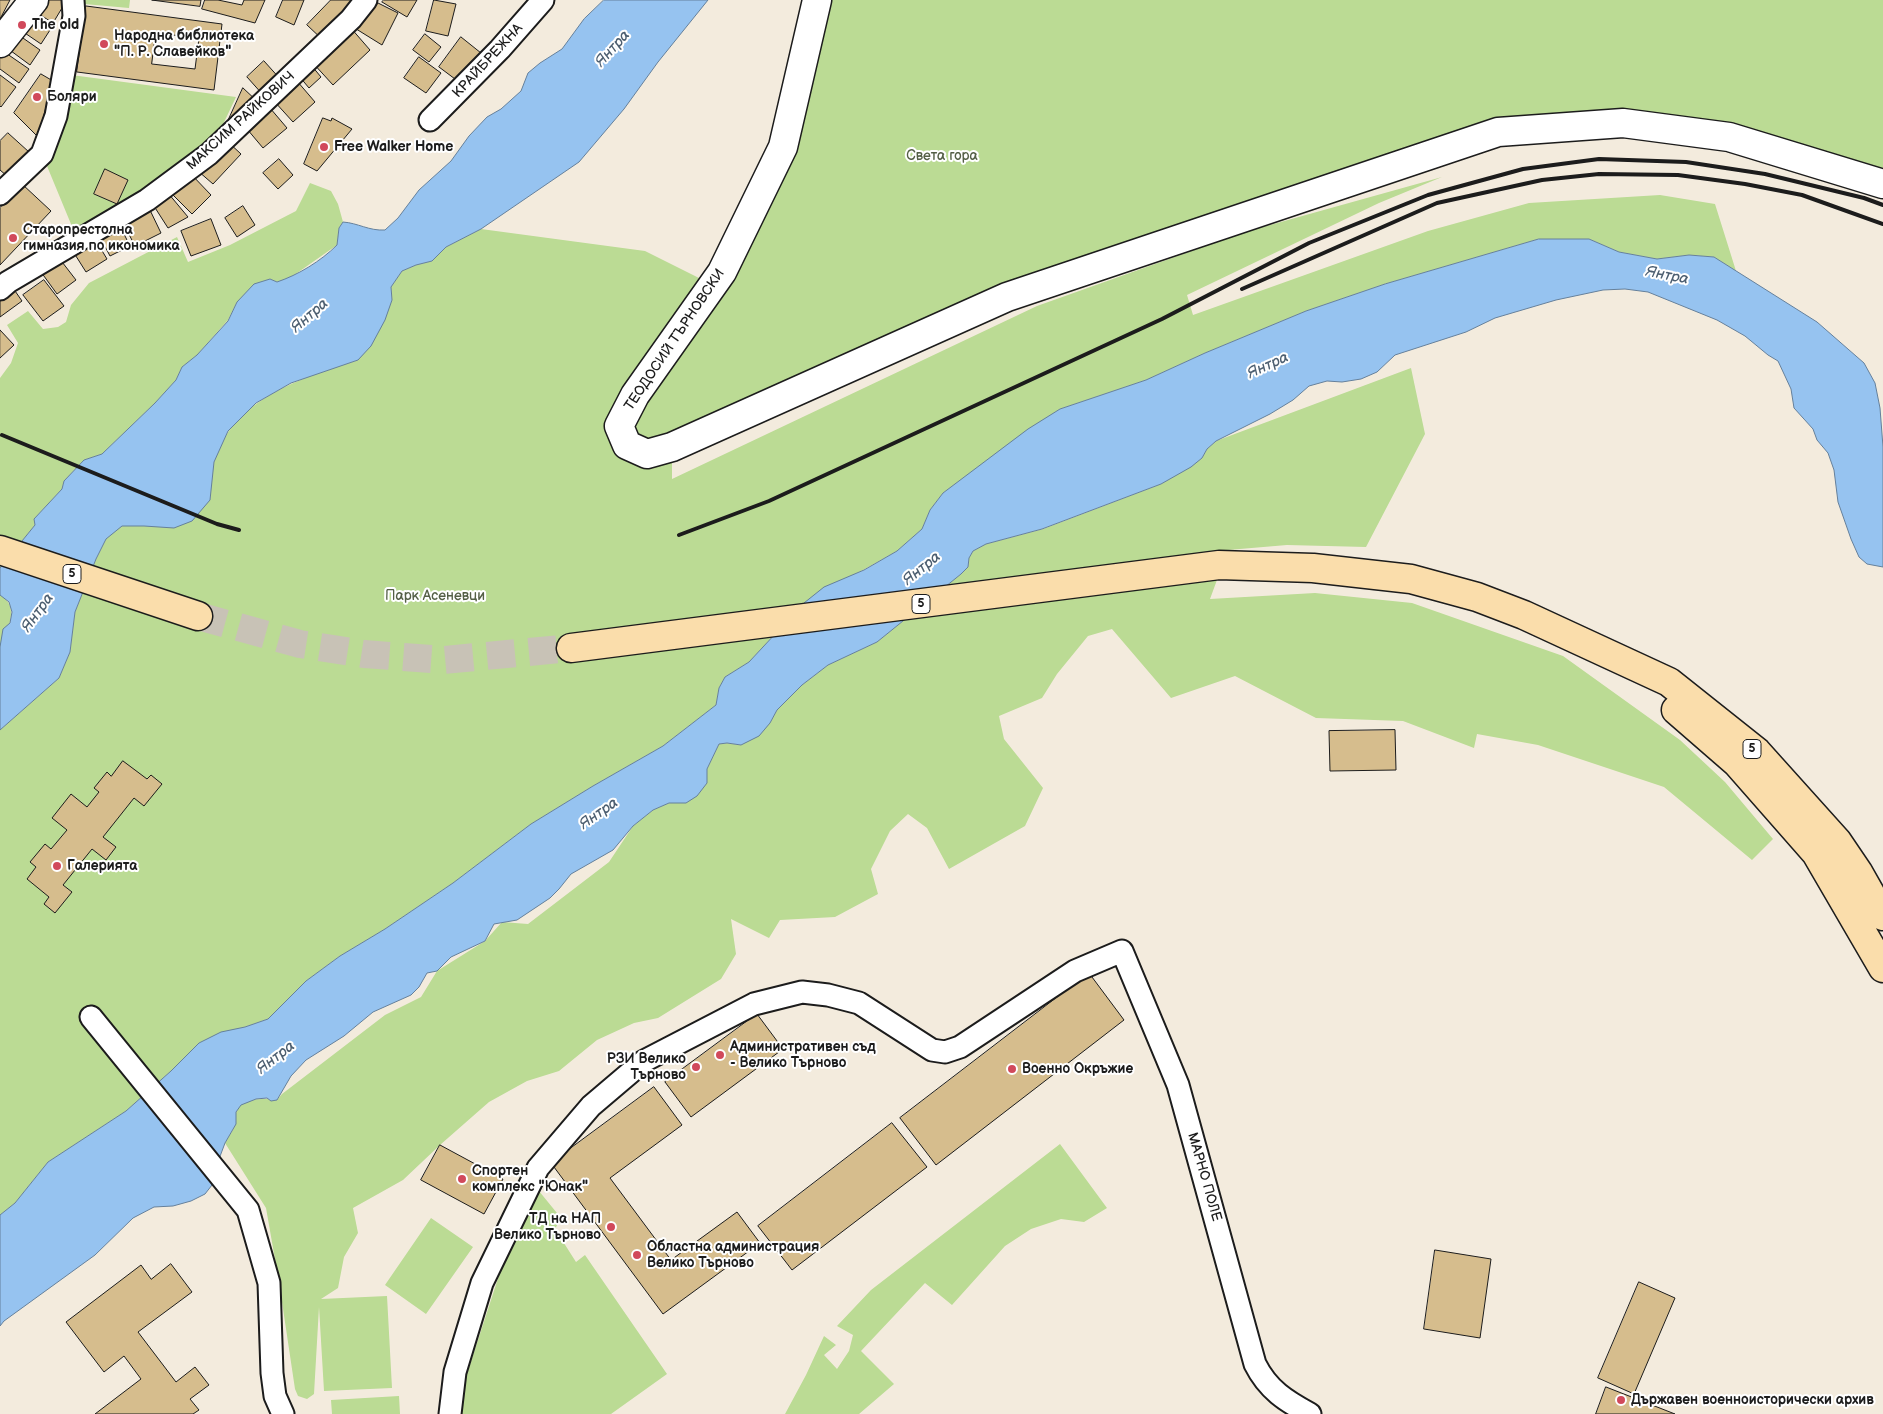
<!DOCTYPE html>
<meta charset="utf-8">
<style>
body{margin:0}
canvas{display:block;background:#f3ebdd}
</style>
<canvas width="1883" height="1414"></canvas>
<script>
const g = document.querySelector('canvas').getContext('2d');
g.lineJoin = 'round';
function fillPath(path, color) { g.fillStyle = color; g.fill(path, 'evenodd'); }
function trace(path, color, width, dash) { g.strokeStyle = color; g.lineWidth = width; g.lineCap = dash ? 'butt' : 'round'; g.setLineDash(dash || []); g.stroke(path); }
function drawText(font, color, halo, rows, align = 'center') {
  g.font = font + ' "Balsamiq Sans",sans-serif'; g.lineWidth = 4; g.setLineDash([]); g.textBaseline = 'middle'; g.strokeStyle = halo; g.fillStyle = color; for (const [text, x, y, turn = 0] of rows) {
    g.save(); g.translate(x, y); g.rotate((+turn || 0) * Math.PI / 180); g.textAlign = isNaN(turn) ? turn : align; if (halo) g.strokeText(text, 0, 0); g.fillText(text, 0, 0); g.restore();
  }
}
fillPath(new Path2D(`
 M73 0H130L129 8 73 3Z
 M817 0H1883V184L1729 137 1498 132 1007 297 672 447V479L1037 306 1245 232 1442 177 1379 203 1187 295 1193 315 1428 231 1529 203 1660 195 1715 204 1736 271 1714 257 1689 255 1657 259 1619 252 1589 239H1539L1385 284 1306 311 1205 353 1146 380 1060 409 943 493 930 510 922 529 897 551 804 603 749 662 725 677 719 688 716 705 663 746 593 786 531 824 453 883 385 929 340 956 306 981 268 1019 199 1043 171 1071 126 1111 48 1162 15 1203 0 1215V730L59 678 70 652 75 612 96 559 106 539V532L121 526H144L210 500C211 488 211 473 214 462 233 398 302 378 358 360L392 300 391 287 402 271 416 265 432 261 446 247 481 229 645 251 713 285 783 147Z
 M64 74 236 97 209 154 78 241 42 154ZM105 170 128 180 117 204 94 194Z
 M310 183 331 191 338 204 343 222 339 228 337 245 290 278 277 282 270 279 254 285 237 302 228 320 197 355 182 367 176 380 155 403 102 454 84 460 64 481 62 489 34 519 35 525 0 568V378L11 363 18 343 7 325 28 311 43 329 58 327 66 322 71 305 89 283 177 237 188 262 230 245 296 211Z
 M1411 368 1425 434 1366 547 1287 545 1228 550 1210 599 1315 593 1412 603 1563 656 1680 740 1725 782 1773 839 1752 860 1664 787 1538 745 1477 734 1474 748 1403 721 1316 718 1235 676 1171 698 1112 629 1088 636 1057 674 1042 698 999 716 1004 739 1043 788 1025 826 949 869 927 828 908 814 890 831 871 869 878 894 835 917 780 920 769 938 731 919 736 954 721 979 658 1018 634 1023 597 1040 559 1071 527 1081 489 1102 440 1145 403 1180 353 1208 358 1233 344 1257 338 1288 321 1299 387 1296 392 1388 324 1391 319 1307 314 1394 307 1399 298 1396 295 1389 279 1282 266 1208 225 1143C228 1137 233 1131 235 1125 236 1121 235 1117 236 1113 239 1097 265 1098 277 1100L282 1094 385 1015 421 997 437 971 485 941 502 922 528 924 609 862 633 826 653 810 669 803H686L707 783V769L719 744 727 743 741 745 770 723 777 710 802 685 828 665 877 642 961 574 968 567 969 558 973 551 986 544 1043 529 1161 484 1202 458 1207 449 1216 441Z
 M0 595C21 607 7 630 0 647Z
 M1060 1144 1107 1208 1084 1222 1061 1219 1031 1229 1005 1246 952 1305 925 1283 861 1351 894 1384 859 1414H785L806 1375 824 1336 836 1345 824 1355 837 1369 849 1351 853 1335 837 1326 871 1290Z
 M530 1180 561 1218 555 1229 576 1262 585 1255 667 1374 611 1414H461L464 1383Z
 M431 1218 473 1247 426 1314 385 1285Z
 M399 1396 400 1414H332L331 1400Z`), '#bbdb94');
const water = new Path2D(`
 M604 0H708L658 62 624 109 579 162 481 229 446 247 432 261 416 265 402 271 391 287 392 300 385 320 371 346 358 360 291 383 256 403 228 431 214 462 210 500 192 521 174 528 144 526H122L106 539 96 559 75 612 70 652 59 678 0 730V647L3 629 10 623 12 612 9 602 0 595V568L35 525 34 519 62 489 64 481 84 460 102 454 155 403 176 380 182 367 197 355 228 321 237 302 254 284 270 279 277 282C298 275 321 261 337 245L339 228 343 222C358 223 369 231 385 230L398 218 419 190 451 161 469 136 487 117 501 109 521 91 528 73 540 63 562 49 584 19Z
 M1539 239H1589L1619 252 1657 259 1689 255 1714 257 1817 322 1864 363 1875 383 1880 408 1883 447V567L1867 564 1859 557 1851 539 1838 502 1834 470 1828 453 1817 440 1813 429 1794 408 1791 389 1778 361 1768 355 1745 336 1717 320 1648 292 1625 289 1603 290 1556 300 1495 318 1466 332 1395 355 1377 372 1361 379 1342 382 1327 381 1309 386 1293 400 1270 414 1216 441 1207 449 1202 458 1191 467 1161 484 1042 529 986 544 973 551 969 558 968 567 961 574 877 642 828 665 802 685 777 710 770 723 759 736 741 745 727 743 719 744 707 769V783L697 796 686 803H669L653 810 633 826 613 850 571 874 559 889 550 898 517 920 494 924 485 941 451 957 437 971 427 973 419 987 411 995 373 1012 344 1036 306 1060 291 1076 277 1100 271 1101 267 1098 256 1099 241 1105 236 1112V1124L225 1143 213 1175 212 1185 205 1194 191 1201 173 1206 154 1207 133 1218 95 1255 4 1321 0 1326V1215L15 1203 48 1162 126 1111 171 1071 199 1043 221 1032 245 1027 268 1019 306 981 340 956 385 929 453 883 531 824 593 786 663 746 716 705 719 688 725 677 749 662 804 603 824 587 864 570 897 551 922 529 930 510 943 493 1028 429 1060 409 1146 380 1205 353 1306 311 1385 284Z`);
fillPath(water, '#96c3f0');
trace(water, '#65809b', 1);
const building = new Path2D(`
 M0 0H10L0 19Z
 M37 0H61L65 3 53 23 31 9Z
 M152 0H201L200 6Z
 M205 0H218L242 5 244 0H265L255 23 202 9Z
 M283 0H304L294 25 276 17Z
 M331 0H361L324 41 307 25Z
 M384 0H417L407 17 382 2Z
 M434 0 456 4 448 36 426 31Z
 M374 1 398 13 382 45 353 27Z
 M86 6 222 24 214 90 77 72ZM156 33 199 38 195 69 152 64Z
 M25 13 50 30 41 44 16 27Z
 M350 27 370 50 333 85 312 62Z
 M13 31 40 50 30 65 3 45Z
 M425 34 441 47 429 62 413 50Z
 M461 37 481 53 459 82 439 67Z
 M0 49 29 69 19 83 0 69Z
 M419 57 441 73 426 93 404 78Z
 M264 61 282 81 264 96 247 77Z
 M311 65 321 77 309 88 299 76Z
 M41 74 53 81 38 137 14 113Z
 M0 75 16 87 1 107 0 106Z
 M297 81 315 102 293 122 274 101Z
 M243 88 258 102 236 124 229 119Z
 M270 108 287 128 263 148 247 129Z
 M323 118 331 121 332 118 352 129 317 171 304 164Z
 M8 133 29 152 7 176 0 170V141Z
 M227 141 241 154 213 184 198 171Z
 M279 159 293 175 278 189 263 173Z
 M105 169 128 180 117 204 94 194Z
 M190 173 211 195 192 214 170 192Z
 M22 184 51 211 0 265V208Z
 M168 193 188 217 168 228 152 203Z
 M148 206 161 233 135 246 121 219Z
 M243 206 255 225 237 237 225 218Z
 M211 219 221 245 191 256 181 231Z
 M119 224 130 246 110 256 99 235Z
 M95 239 107 259 86 272 74 253Z
 M59 258 76 280 57 294 41 272Z
 M44 280 64 306 43 321 23 295Z
 M13 288 22 301 0 317V297Z
 M0 330 14 345 0 358Z
 M1395 730 1396 770 1330 771 1329 731Z
 M123 761 147 779 151 775 162 784 144 806 134 798 103 837 116 847 106 860 92 849 63 885 72 892 55 913 44 904 49 897 27 879 36 867 30 862 45 844 51 849 67 830 52 818 71 794 87 807 99 792 94 788 107 772 111 776Z
 M1089 973 1124 1020 936 1165 900 1118Z
 M757 1014 783 1049 691 1117 665 1082Z
 M654 1087 682 1125 610 1178 671 1260 737 1212 760 1243 663 1314 551 1163Z
 M892 1123 927 1167 792 1270 758 1226Z
 M440 1145 503 1179 484 1214 421 1180Z
 M1435 1250 1491 1259 1480 1338 1424 1329Z
 M171 1264 192 1292 138 1332 176 1382 195 1367 209 1385 190 1399 199 1410 193 1414H95L141 1379 124 1356 104 1372 66 1322 141 1265 151 1279Z
 M1639 1282 1675 1298 1634 1394 1598 1378Z
 M1606 1387 1675 1414H1596Z`);
fillPath(building, '#d6bd8d');
trace(building, '#1c1c1c', 1);
trace(new Path2D(`
 M198 616 300 644 364 654 444 660 571 648`), '#c8c2b6', 28, [28, 14]);
const street = new Path2D(`
 M430 120 500 49 543 0
 M0 194 42 154 56 116 74 16 73 0
 M0 289 8 282 147 200 209 154 351 19 366 0
 M91 1017 248 1210 269 1283 272 1373 275 1396 283 1414
 M450 1414 455 1372 482 1283 538 1168 591 1106 644 1061 754 1004 802 992 828 995 859 1003 932 1050 945 1052 960 1047 1075 971 1122 951 1178 1085 1255 1364C1268 1390 1286 1401 1310 1414`);
const secondary = new Path2D(`
 M817 0 783 147 722 272 635 395 619 426 627 445 647 454 672 447 1007 297 1498 132 1623 123 1729 137 1883 184
 M0 43 34 0`);
const primary = new Path2D(`
 M0 550 198 616
 M571 648 1219 565 1313 568 1411 579 1477 597 1524 615 1669 682 1757 752 1837 841 1858 872 1883 916
 M1676 710 1737 763 1816 853 1883 968`);
trace(street, '#1c1c1c', 25);
trace(secondary, '#1c1c1c', 31);
trace(primary, '#1c1c1c', 31);
trace(street, '#fff', 21);
trace(secondary, '#fff', 28);
trace(primary, '#faddab', 28);
trace(new Path2D(`
 M1242 289 1437 203 1542 180 1599 174 1678 175 1745 184 1802 195 1883 224
 M2 435 217 524 239 530
 M679 535 769 501 1162 319 1309 243 1428 195 1523 169 1599 159 1686 162 1765 174 1864 198 1883 205`), '#1c1c1c', 4);
for (const [x, y, r, color] of [
 [22,25,5,"#d1495b"],
 [104,44,5,"#d1495b"],
 [37,97,5,"#d1495b"],
 [324,147,5,"#d1495b"],
 [13,238,5,"#d1495b"],
 [57,866,5,"#d1495b"],
 [720,1055,5,"#d1495b"],
 [696,1067,5,"#d1495b"],
 [1012,1069,5,"#d1495b"],
 [462,1179,5,"#d1495b"],
 [611,1227,5,"#d1495b"],
 [637,1255,5,"#d1495b"],
 [1621,1400,5,"#d1495b"]
]) { const dot = new Path2D(); dot.arc(x, y, r, 0, 2 * Math.PI); g.fillStyle = color; g.fill(dot); trace(dot, '#fff', 2); }
for (const [x, y, w] of [
 [72,574,18],
 [921,604,18],
 [1752,749,18]
]) { const box = new Path2D(); box.roundRect(x - w / 2, y - 9.5, w, 19, 4); g.fillStyle = '#fff'; g.fill(box); trace(box, '#1c1c1c', 1); }
drawText('bold 12px', '#1c1c1c', null, [
 ["5",72,574],
 ["5",921,604],
 ["5",1752,749]
]);
drawText('bold 14px', '#1c1c1c', '#fff', [
 ["The old",32,25],
 ["Народна библиотека",114,36],
 ["\"П. Р. Славейков\"",114,52],
 ["Боляри",47,97],
 ["Free Walker Home",334,147],
 ["Старопрестолна",23,230],
 ["гимназия по икономика",23,246],
 ["Галерията",67,866],
 ["Административен съд",730,1047],
 ["- Велико Търново",730,1063],
 ["РЗИ Велико",686,1059,"right"],
 ["Търново",686,1075,"right"],
 ["Военно Окръжие",1022,1069],
 ["Спортен",472,1171],
 ["комплекс \"Юнак\"",472,1187],
 ["ТД на НАП",601,1219,"right"],
 ["Велико Търново",601,1235,"right"],
 ["Областна администрация",647,1247],
 ["Велико Търново",647,1263],
 ["Държавен военноисторически архив",1631,1400]
], 'left');
drawText('14px', '#1c1c1c', '#fff', [
 ["КРАЙБРЕЖНА",488,61,-47],
 ["МАКСИМ РАЙКОВИЧ",241,121,-42],
 ["ТЕОДОСИЙ ТЪРНОВСКИ",675,340,-56],
 ["МАРНО ПОЛЕ",1204,1177,74]
]);
drawText('14px', '#545f46', '#fff', [
 ["Света гора",942,156],
 ["Парк Асеневци",435,596]
]);
drawText('italic 15px', '#4d5f71', '#fff', [
 ["Янтра",613,49,-48],
 ["Янтра",1667,276,11],
 ["Янтра",310,316,-41],
 ["Янтра",1268,366,-25],
 ["Янтра",922,569,-39],
 ["Янтра",38,613,-54],
 ["Янтра",599,814,-35],
 ["Янтра",276,1058,-38]
]);
</script>
